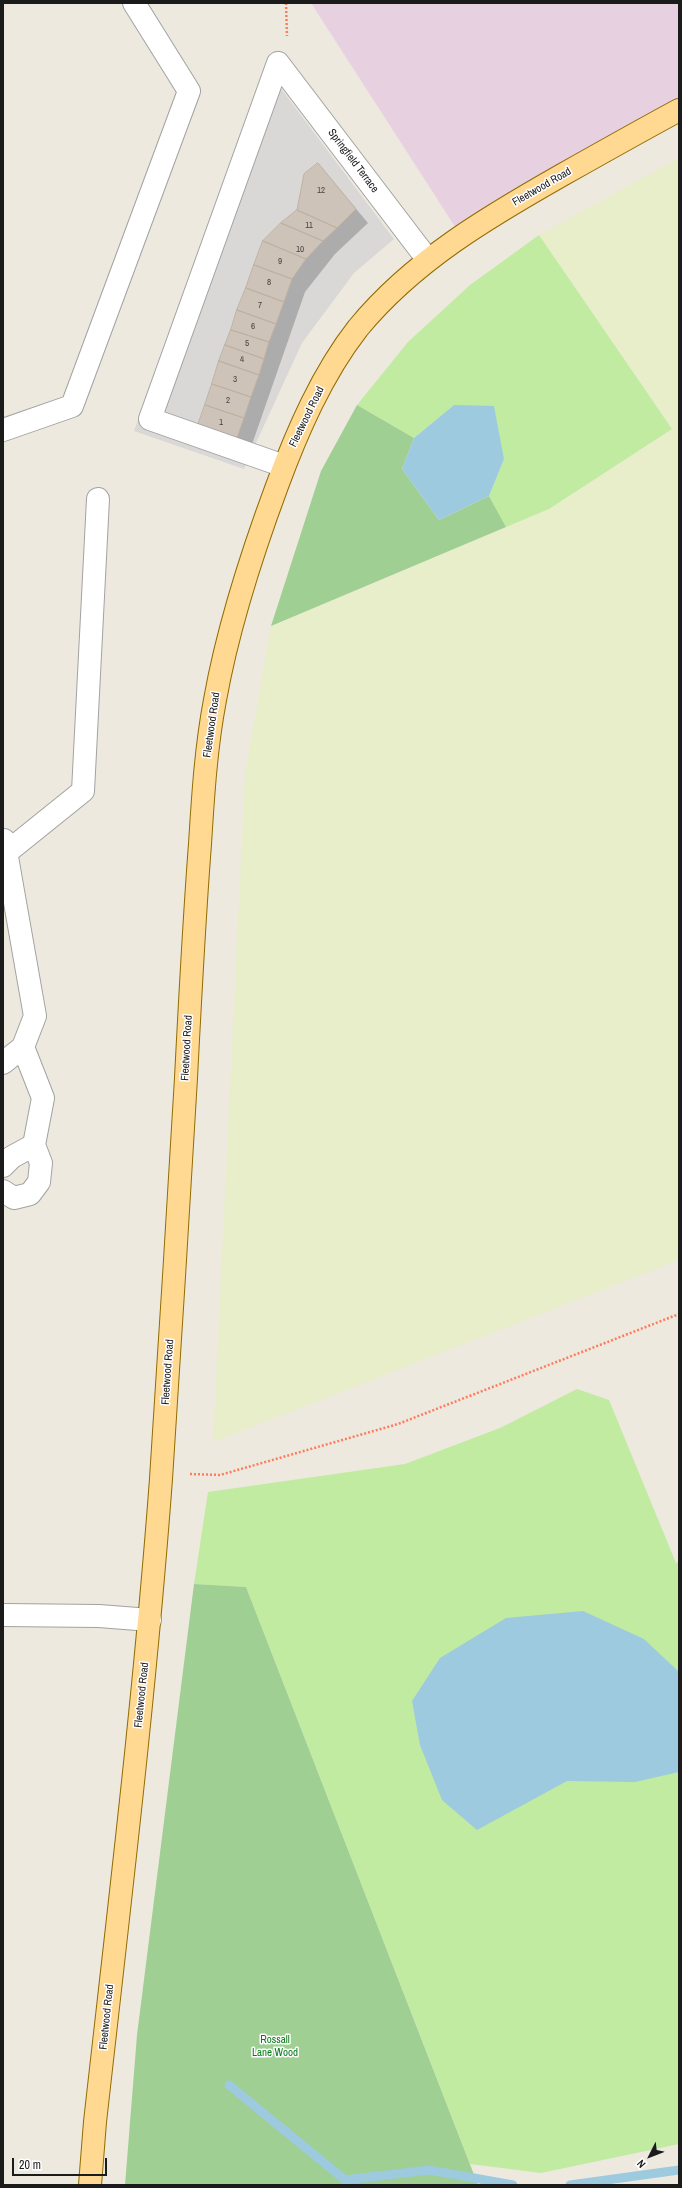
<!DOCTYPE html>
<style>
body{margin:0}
#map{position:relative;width:682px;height:2188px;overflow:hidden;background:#ede9df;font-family:"Archivo Narrow",sans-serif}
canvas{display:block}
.frame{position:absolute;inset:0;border:4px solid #1b1b1b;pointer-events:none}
.north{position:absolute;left:630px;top:2136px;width:40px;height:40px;-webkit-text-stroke:3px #fff;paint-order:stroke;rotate:228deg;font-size:11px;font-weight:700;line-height:16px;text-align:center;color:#1b1b1b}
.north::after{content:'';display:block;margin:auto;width:14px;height:18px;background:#1b1b1b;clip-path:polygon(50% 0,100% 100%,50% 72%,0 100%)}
.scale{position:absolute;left:12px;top:2158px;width:95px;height:18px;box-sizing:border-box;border:2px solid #1b1b1b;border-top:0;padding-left:5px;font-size:12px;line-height:14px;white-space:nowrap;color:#1b1b1b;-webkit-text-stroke:3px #fff;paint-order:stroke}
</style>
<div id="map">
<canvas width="682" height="2188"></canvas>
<div class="frame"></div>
<div class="north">N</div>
<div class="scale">20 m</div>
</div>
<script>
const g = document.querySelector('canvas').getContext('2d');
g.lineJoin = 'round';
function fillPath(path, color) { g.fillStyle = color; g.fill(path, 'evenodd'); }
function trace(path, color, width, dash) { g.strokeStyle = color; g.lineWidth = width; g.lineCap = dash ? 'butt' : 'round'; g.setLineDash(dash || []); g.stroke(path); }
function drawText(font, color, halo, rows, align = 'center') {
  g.font = font + ' "Archivo Narrow",sans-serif'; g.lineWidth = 3; g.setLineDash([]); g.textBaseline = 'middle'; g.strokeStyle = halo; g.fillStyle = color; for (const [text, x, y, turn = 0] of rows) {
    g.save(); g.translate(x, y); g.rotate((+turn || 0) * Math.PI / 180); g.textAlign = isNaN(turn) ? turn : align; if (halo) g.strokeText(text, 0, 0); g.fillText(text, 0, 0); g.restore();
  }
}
fillPath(new Path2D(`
 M267 70 394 239 354 273 302 343 244 469 134 431Z`), '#d9d8d7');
fillPath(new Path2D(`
 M311 3H679V110L461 236Z`), '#e7d1e1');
fillPath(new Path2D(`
 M679 158V1260L213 1442 245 774 271 626 549 509 672 429 539 235Z`), '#e8eec9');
fillPath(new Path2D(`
 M539 235 672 429 549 509 506 527 489 496 504 459 454 405 414 438 357 405 408 342 470 285Z
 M577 1389 609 1400 676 1563 679 1562V2144L541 2173 470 2164 246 1587 194 1584 208 1492 405 1464 500 1428Z`), '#c0eba1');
fillPath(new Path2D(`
 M357 405 414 438 402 469 439 520 489 496 506 527 271 626 321 471Z
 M194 1584 246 1587 478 2185H125L137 2035Z`), '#9fcf92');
fillPath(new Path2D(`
 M454 405 494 406 504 459 489 496 439 520 402 469 414 438Z
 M583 1611 644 1639 679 1672V1772L635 1782 567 1781 477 1830 442 1800 420 1745 412 1701 440 1658 506 1618Z`), '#9dcade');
fillPath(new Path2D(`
 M318 164 368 223 335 254 305 292 249 453 198 428Z`), '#0003');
trace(new Path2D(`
 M229 2085 345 2180 429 2170 513 2185
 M570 2185 679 2170`), '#9dcade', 9);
const building = new Path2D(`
 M318 163 356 209 337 228 297 210 304 174Z
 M297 210 337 228 323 241 281 223Z
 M281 223 323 241 306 259 263 241Z
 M263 241 306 259 292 279 254 265Z
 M254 265 292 279 284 302 246 288Z
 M246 288 284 302 276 324 237 310Z
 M237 310 276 324 269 342 231 330Z
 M231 330 269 342 264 359 225 345Z
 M225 345 264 359 259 375 219 361Z
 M219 361 259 375 251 397 212 384Z
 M212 384 251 397 244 418 205 405Z
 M205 405 244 418 236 441 197 428Z`);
fillPath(building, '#cdc3b8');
trace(building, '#bfb1a1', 1);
const minor = new Path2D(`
 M278 63 150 419 284 466
 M278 63 428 260
 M3 430 72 406 189 91 134 3
 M6 853 83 791 98 499
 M3 1063 23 1047 35 1016 4 840
 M3 1166 12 1157 34 1145
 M3 1191 14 1198 30 1194 39 1182 41 1163 34 1145 43 1098 23 1047
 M3 1615 99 1616 150 1620`);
const major = new Path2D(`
 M90 2185 95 2122C119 1908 145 1694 161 1479 170 1345 178 1212 186 1078 190 1000 194 922 200 844 203 796 206 747 215 700 228 627 251 556 277 486 297 432 322 374 358 328 413 261 488 217 562 175 601 153 640 131 679 110`);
trace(minor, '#a2a2a2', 24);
trace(major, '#916c00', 24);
trace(new Path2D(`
 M286 3 287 36
 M190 1474 220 1475 398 1424 679 1314`), '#ff7b5e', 2.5, [2, 2]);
trace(minor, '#fff', 22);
trace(major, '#ffd892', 22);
drawText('9px', '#484542', null, [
 ["12",321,191],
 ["11",309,226],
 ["10",300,250],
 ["9",280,262],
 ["8",269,283],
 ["7",260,306],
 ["6",253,327],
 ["5",247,344],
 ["4",242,360],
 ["3",235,380],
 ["2",228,401],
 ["1",221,423]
]);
drawText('11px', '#1b1b1b', '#fff', [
 ["Springfield Terrace",353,161,53],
 ["Fleetwood Road",542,187,-30],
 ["Fleetwood Road",307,417,-64],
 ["Fleetwood Road",212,725,-82],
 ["Fleetwood Road",187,1048,-87],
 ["Fleetwood Road",168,1372,-86],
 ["Fleetwood Road",142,1695,-84],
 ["Fleetwood Road",107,2017,-84]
]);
drawText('11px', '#067b19', '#fff', [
 ["Rossall",275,2040],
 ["Lane Wood",275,2053]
]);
</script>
